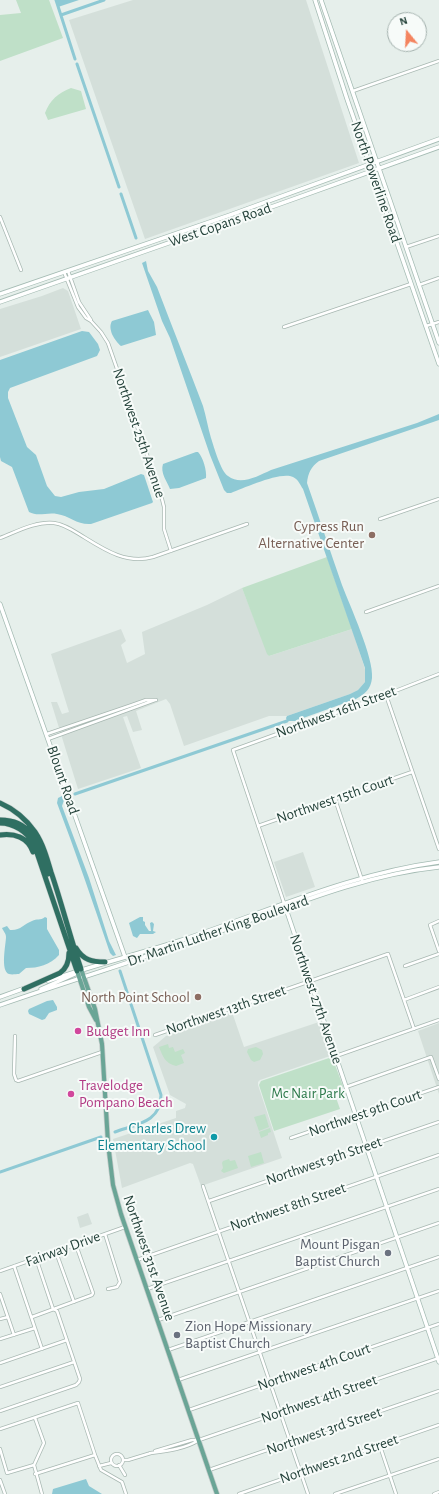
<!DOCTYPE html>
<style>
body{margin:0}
#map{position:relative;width:439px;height:1494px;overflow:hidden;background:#e6efeb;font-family:"Alegreya Sans",sans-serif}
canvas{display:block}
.north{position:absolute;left:387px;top:12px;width:40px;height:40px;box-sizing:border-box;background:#f7fbf9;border:1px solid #a3b1ad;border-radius:50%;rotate:342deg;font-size:11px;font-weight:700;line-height:16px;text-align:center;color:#24423a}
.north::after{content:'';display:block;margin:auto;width:14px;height:18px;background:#f4845f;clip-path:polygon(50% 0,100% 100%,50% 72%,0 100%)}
</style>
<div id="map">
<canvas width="439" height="1494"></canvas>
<div class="north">N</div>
</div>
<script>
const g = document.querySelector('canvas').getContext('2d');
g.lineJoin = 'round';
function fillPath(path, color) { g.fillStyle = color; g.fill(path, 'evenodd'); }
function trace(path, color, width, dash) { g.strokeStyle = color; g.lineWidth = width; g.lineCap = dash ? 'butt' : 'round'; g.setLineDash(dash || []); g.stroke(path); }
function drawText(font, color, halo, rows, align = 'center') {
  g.font = font + ' "Alegreya Sans",sans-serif'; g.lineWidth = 4; g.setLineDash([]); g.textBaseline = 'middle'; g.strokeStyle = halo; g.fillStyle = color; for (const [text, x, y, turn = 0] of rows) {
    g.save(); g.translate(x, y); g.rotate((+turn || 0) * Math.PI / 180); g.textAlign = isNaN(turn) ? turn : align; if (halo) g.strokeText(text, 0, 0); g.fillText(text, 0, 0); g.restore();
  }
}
fillPath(new Path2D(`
 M133 0H306L359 163 145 239 69 20Z
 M63 288 68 291 81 329 0 357V309L42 296Z
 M242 588 269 656 352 629 365 669V682L358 690 350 694 287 716H269L184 746 170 704 166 699 136 711 142 730 133 732 127 716 123 717 141 768 78 789 51 702H57L62 714 69 712 51 654 121 629 126 641 121 645 127 663 145 654 142 632 207 605Z
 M303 852 315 887 286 897 274 862Z
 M232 1012 244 1047 319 1022 330 1056 260 1080 258 1082V1085L282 1158 201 1186 193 1164 190 1163 122 1188 113 1139 176 1118V1111L185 1108 186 1104 170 1095 153 1047 166 1036Z
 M439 1023V1094L418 1031Z
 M88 1213 92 1224 80 1228 77 1217Z`), '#d4dfda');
fillPath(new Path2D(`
 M16 0H49L63 38 0 61V15L21 13Z
 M71 88 81 91 86 109 48 120 45 113C50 100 58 93 71 88Z
 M327 557 352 629 269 656 267 654 242 588Z
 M168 1044 169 1048 173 1047 175 1052 183 1049 185 1053 181 1055 184 1063 176 1066C165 1063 163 1057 159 1047Z
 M256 1047 262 1050 263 1054 260 1060 254 1062 251 1060 247 1052 248 1049Z
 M332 1057 343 1086 342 1090 334 1092 340 1109 274 1131 259 1085 261 1081Z
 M265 1114 269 1127 259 1131 254 1117Z
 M270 1128 271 1132 268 1133V1135L261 1138 259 1132Z
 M261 1152 264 1163 251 1167 248 1156Z
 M229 1159 230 1161 235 1160 238 1168 224 1173 221 1171 223 1168 222 1163 223 1161Z`), '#bfe0c8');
fillPath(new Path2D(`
 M56 0H79L58 7Z
 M146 261 148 271 157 287C172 327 188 366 203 406 206 416 208 428 211 438 214 447 221 472 228 476 241 486 258 476 271 470L417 423 439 414V420L319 461C311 467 308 473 307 483 319 517 330 551 342 585 350 606 374 658 372 678 371 689 365 694 356 699L295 721H287L286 718 287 716 350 694 358 690 365 682V668L303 489C300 485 299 480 293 477 281 471 244 488 231 493H227L224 490 210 455 170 338 162 321 142 263Z
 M148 310 154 322 156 335 121 346C115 341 107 329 112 321Z
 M82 331 89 332 98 344 100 350 97 356 10 388 8 392V398L27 447 36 455 47 486 55 496 61 497 79 492 104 489 141 474 144 475 153 502 152 503 91 524C77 525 70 516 57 514 47 512 38 517 29 512L12 467 1 461 0 457V360Z
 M196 452H198C203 457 207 471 206 478L179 488 170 489C167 481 160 473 163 464Z
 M62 796 64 800 62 806 89 878 109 941 116 955 113 956 110 953C93 903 76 853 57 803L58 798Z
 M45 917 47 918V929L59 950V955C50 965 38 968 26 968L19 974C16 974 12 975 9 974 0 971 6 944 6 937 6 933 3 931 2 928L7 926 10 930C20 931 24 924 32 921 37 918 40 921 45 917Z
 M140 917H143V921L145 922V925L149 931H151L150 923 152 922 154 924 153 931 156 932 153 934H140L137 938 133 936 129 923Z
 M53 1000 57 1007V1010L49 1013 45 1019 42 1020 29 1014 28 1011 29 1009 47 1001Z
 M86 1479 89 1486 102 1494H52L53 1489Z`), '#8ec9d4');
trace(new Path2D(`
 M56 0 75 59
 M61 15 104 0
 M77 64 119 187
 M121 194 136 238
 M75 794 287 721
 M115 1132C137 1124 161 1122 161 1095L120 971
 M0 1172 101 1137`), '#8ec9d4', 3);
const street = new Path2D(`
 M353 91 439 61
 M0 217 21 270
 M406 247 439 236
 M68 271 79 302 91 320
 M64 272 78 307 86 318 91 321 101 332 108 343 161 495 164 507V529L171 551
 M419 285 439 278
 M426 326 439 322
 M284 327 411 284
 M380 519 439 499
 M0 538C16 532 36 521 54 523 63 524 71 529 79 534 102 548 125 565 153 557L247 524
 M366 612 439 586
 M386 695 439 849
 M47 734 132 705 146 700H156
 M48 739 155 700
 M335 799 362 880
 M258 826 412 772
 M284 903 233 750 385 695 439 674
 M439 921 430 925 439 951
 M405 966 439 954
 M404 1000 439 987
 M155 1035 388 954 414 1029
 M15 1036 14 1074 16 1080 18 1081 102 1052
 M336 1056 439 1020
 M346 1087 431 1057 439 1079
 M291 1138 439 1087
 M203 1186 308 1494
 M209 1201 439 1122
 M105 1234 120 1282 117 1287 108 1289
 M56 1252 74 1302
 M137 1260 439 1155
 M14 1266 42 1349
 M0 1271 125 1227
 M147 1289 439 1189
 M0 1294 14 1335
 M32 1317 92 1295 93 1293 76 1245
 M0 1319 8 1317
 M158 1320 439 1223
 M0 1339 35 1328
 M168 1350 439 1257
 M0 1363 67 1340
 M178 1380 439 1291
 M0 1387 74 1362
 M189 1410 439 1324
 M0 1411 76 1385 79 1382 80 1379 57 1311 53 1309 36 1258
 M35 1418 44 1443 34 1465 42 1494
 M0 1429 78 1403 95 1455 101 1470 122 1482 126 1494
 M380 1446 396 1494
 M0 1449 7 1473 34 1465
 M155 1451 192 1440H198
 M150 1453C167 1451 185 1449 199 1440L439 1358
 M111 1460a6 6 0 1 1 12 0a6 6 0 1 1-12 0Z
 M123 1460H128L151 1453
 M119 1465 125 1475
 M99 1466 111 1463
 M209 1470 439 1391
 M35 1474 95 1455
 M0 1480 5 1494
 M239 1494 439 1425
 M335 1494 439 1459
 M434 1494 439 1492`);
const secondary = new Path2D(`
 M315 0 347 99 439 364
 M321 0 439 343
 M0 294 230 215 439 139
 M0 302 277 205 439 147
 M0 604 125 957
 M284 903 439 1362
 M48 981C91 966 135 955 179 941 265 913 348 874 439 862
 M41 989 75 974 76 972
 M0 997 25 988
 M0 1005C72 980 144 958 215 933 288 907 362 875 439 867`);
const primary = new Path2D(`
 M81 969 95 1009 102 1044 108 1143 113 1185 121 1214 217 1494
 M77 971 89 1007 96 1020`);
const highway = new Path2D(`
 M0 803C14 809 26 819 35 832 43 844 47 858 51 872 62 904 70 937 81 969
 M0 820C34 820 39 847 48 874
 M0 823C14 823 27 832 34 844L77 971
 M0 835C14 833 28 837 33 852
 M76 948C83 960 92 962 105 962
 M24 989 60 973C67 968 69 962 69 953`);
trace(street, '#a8b8b2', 4);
trace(secondary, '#a4bbb3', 5);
trace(primary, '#c2cac8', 5.5);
trace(highway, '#c2cac8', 6);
trace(street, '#fff', 2.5);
trace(secondary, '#fff', 3.5);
trace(primary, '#6aa596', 4);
trace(highway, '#2f6f62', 5);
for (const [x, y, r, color] of [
 [372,535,4,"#8d6e63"],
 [198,997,4,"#8d6e63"],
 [78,1031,4,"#d1479c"],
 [71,1094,4,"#d1479c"],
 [214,1137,4,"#0f9aa8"],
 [388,1253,4,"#6b7280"],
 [177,1335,4,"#6b7280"]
]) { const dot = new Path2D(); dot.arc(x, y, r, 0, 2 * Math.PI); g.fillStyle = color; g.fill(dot); trace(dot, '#f7fbf9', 1.5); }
drawText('15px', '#24423a', '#f7fbf9', [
 ["North Powerline Road",376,182,71],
 ["West Copans Road",220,225,-19],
 ["Northwest 25th Avenue",139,433,71],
 ["Northwest 16th Street",336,712,-20],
 ["Blount Road",63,780,71],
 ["Northwest 15th Court",335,799,-19],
 ["Dr. Martin Luther King Boulevard",218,931,-19],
 ["Northwest 27th Avenue",316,999,71],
 ["Northwest 13th Street",226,1010,-19],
 ["Northwest 9th Court",365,1113,-19],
 ["Northwest 9th Street",324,1161,-19],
 ["Northwest 8th Street",288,1207,-19],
 ["Fairway Drive",63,1249,-20],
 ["Northwest 31st Avenue",149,1258,71],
 ["Northwest 4th Court",314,1367,-19],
 ["Northwest 4th Street",319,1399,-19],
 ["Northwest 3rd Street",324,1431,-19],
 ["Northwest 2nd Street",339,1459,-19]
]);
drawText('15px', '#785e54', '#f7fbf9', [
 ["Cypress Run",364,526],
 ["Alternative Center",364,543],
 ["North Point School",190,997]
], 'right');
drawText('15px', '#b23c85', '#f7fbf9', [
 ["Budget Inn",86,1031],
 ["Travelodge",79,1085],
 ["Pompano Beach",79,1102]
], 'left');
drawText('15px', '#2d7a4b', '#f7fbf9', [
 ["Mc Nair Park",308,1093]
]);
drawText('15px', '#0d838f', '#f7fbf9', [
 ["Charles Drew",206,1128],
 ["Elementary School",206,1145]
], 'right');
drawText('15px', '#5b616d', '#f7fbf9', [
 ["Mount Pisgan",380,1244],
 ["Baptist Church",380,1261],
 ["Zion Hope Missionary",185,1326,"left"],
 ["Baptist Church",185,1343,"left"]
], 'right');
</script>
